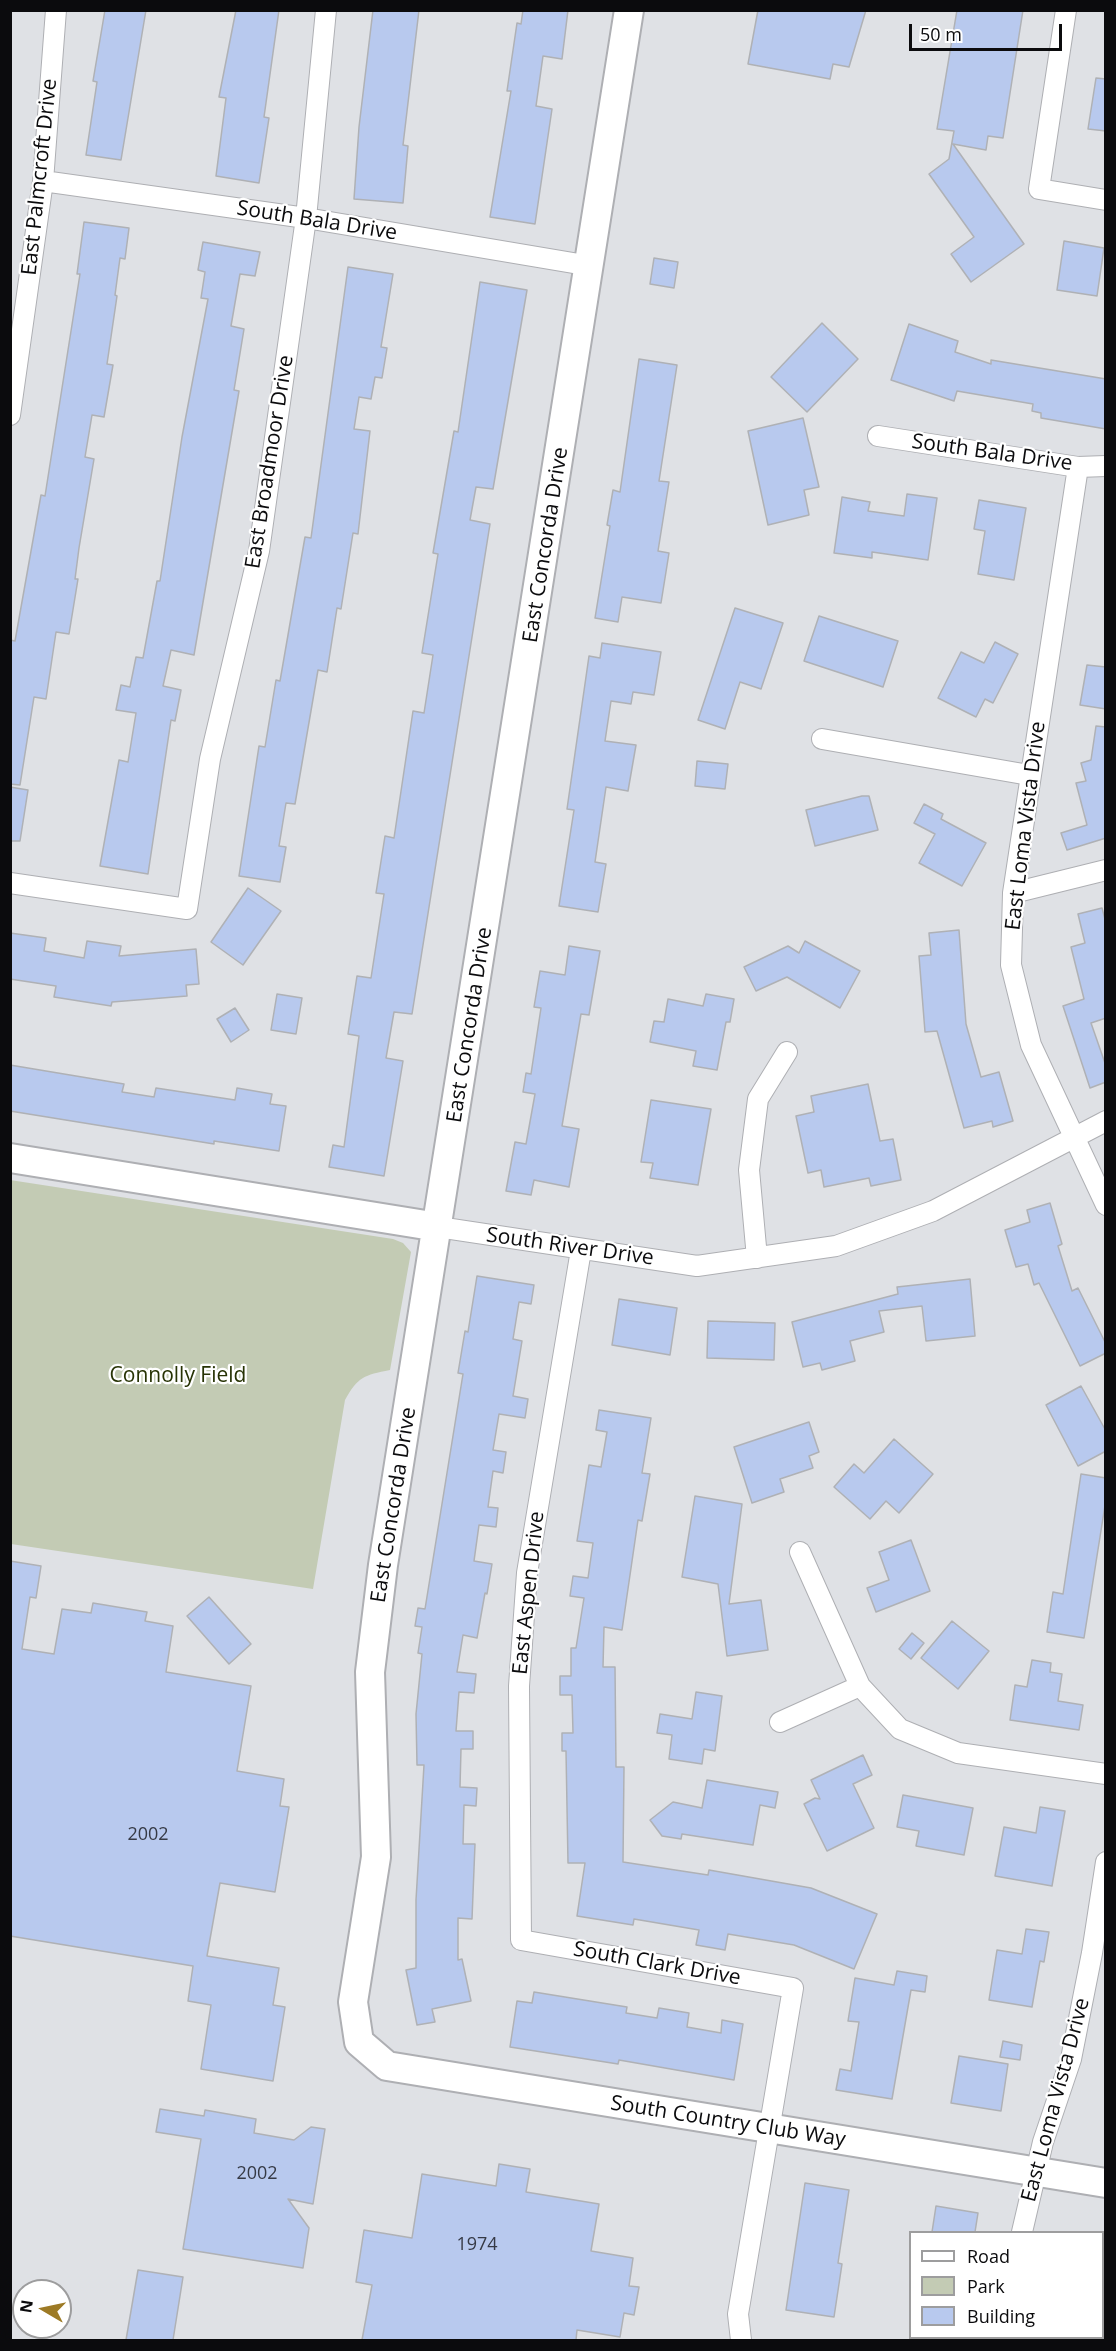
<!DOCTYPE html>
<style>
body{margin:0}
#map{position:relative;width:1116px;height:2351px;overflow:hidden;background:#dfe1e5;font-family:"Open Sans",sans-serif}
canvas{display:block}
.frame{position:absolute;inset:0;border:12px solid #0b0b0d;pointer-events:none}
.legend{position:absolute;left:909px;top:2231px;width:195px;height:108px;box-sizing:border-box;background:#fff;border:2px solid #9d9d9e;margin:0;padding:8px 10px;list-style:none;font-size:18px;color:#0b0b0d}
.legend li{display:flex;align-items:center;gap:12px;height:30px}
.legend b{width:30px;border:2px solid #9d9d9e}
.north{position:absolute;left:12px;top:2279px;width:60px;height:60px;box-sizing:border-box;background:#fff;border:2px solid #9d9d9e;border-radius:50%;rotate:279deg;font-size:16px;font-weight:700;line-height:24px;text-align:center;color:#0b0b0d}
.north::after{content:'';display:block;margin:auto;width:21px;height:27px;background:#9d7a25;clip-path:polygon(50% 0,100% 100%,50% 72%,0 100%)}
.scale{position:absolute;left:909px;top:24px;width:153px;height:27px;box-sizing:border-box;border:3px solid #0b0b0d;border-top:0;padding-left:8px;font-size:18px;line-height:21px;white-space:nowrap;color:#0b0b0d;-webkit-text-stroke:4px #fff;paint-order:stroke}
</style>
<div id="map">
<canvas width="1116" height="2351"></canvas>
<div class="frame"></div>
<ul class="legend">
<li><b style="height:8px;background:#fff"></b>Road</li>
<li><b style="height:16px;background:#c3cbb4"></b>Park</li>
<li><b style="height:16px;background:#b8c9ee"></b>Building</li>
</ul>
<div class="north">N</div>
<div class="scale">50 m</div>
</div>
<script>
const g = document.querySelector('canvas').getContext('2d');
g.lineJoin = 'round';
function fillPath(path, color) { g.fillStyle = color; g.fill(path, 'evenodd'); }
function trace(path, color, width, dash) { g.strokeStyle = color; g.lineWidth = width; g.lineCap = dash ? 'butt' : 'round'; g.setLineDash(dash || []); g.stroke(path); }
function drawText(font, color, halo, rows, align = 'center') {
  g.font = font + ' "Open Sans",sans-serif'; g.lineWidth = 4.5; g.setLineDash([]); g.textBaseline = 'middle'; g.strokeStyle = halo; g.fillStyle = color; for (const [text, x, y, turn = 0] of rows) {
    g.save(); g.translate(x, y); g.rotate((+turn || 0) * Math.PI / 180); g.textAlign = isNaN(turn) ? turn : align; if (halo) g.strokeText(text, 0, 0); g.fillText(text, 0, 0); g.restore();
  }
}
fillPath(new Path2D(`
 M10 1180 393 1239 403 1243 411 1252 390 1370C364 1375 358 1377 345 1400L313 1589 11 1544Z`), '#c3cbb4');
const building = new Path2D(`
 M105 10H146L121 160 86 155 97 82 93 81Z
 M236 10H279L264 117 269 118 259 183 216 176 226 98 219 97Z
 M373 10H419L403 145 408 146 403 203 354 199 359 127Z
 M523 10H568L562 59 543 56 536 106 552 109 535 224 490 217 511 91H507L517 23 521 24Z
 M758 10H866L849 67 833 64 830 79 748 64Z
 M957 10H1023L1003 138 988 136 986 150 953 144 1024 244 971 282 951 254 974 237 929 174 949 159 954 131 937 129Z
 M1096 78 1106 79V131L1088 129Z
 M84 222 129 228 125 259 120 258 115 295 117 296 107 364 113 365 104 417 92 415 85 457 94 459 79 548 75 579H78L69 634 56 632 46 699 34 697 20 785 10 784V640L15 641 41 495 45 496 80 274H77Z
 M1064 241 1104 248 1097 296 1057 290Z
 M203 242 260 252 255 276 240 274 231 326 244 329 234 390 239 391 194 655 171 650 163 686 181 690 175 721 171 720 148 874 100 866 119 760 128 762 136 713 116 710 121 685 130 687 136 657 143 658 157 581H160L182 437 208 299 201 298 205 272 198 270Z
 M654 258 678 262 674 288 650 284Z
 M348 267 393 274 381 347 387 348 382 378 375 377 371 399 359 397 354 429 370 431 358 534 353 533 341 609 337 608 327 672 318 670 295 804 286 803 279 846 286 847 280 882 239 876 259 746 265 747 276 680 280 681 305 537 311 538Z
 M480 282 527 290 493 489 476 487 470 520 490 524 412 1014 394 1012 386 1058 403 1061 384 1176 329 1167 333 1145 344 1147 359 1036 348 1034 357 976 371 978 384 894 376 893 385 836 394 838 413 711 424 713 433 655 422 653 438 554 433 553 454 431 458 432Z
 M822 323 858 359 807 412 771 377Z
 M909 324 958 341 955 352 991 364V360L1106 379V429L1041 418V413L1032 411 1033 404 957 391 954 401 891 380Z
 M639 359 677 365 659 481 669 482 658 551 669 553 661 603 622 597 618 622 595 618 610 526 607 525 613 490 620 492Z
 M803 418 819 487 804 490 809 515 768 525 748 431Z
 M907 494 937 498 928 560 872 552V558L834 553 842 497 870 502 868 511 904 516Z
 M979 500 1026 508 1014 580 978 574 985 531 974 529Z
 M735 608 783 623 761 689 740 682 725 729 698 720Z
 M819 616 898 641 883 687 804 661Z
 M995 642 1018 654 993 703 985 699 976 717 938 698 961 652 984 663Z
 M602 643 661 652 654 695 633 692 631 704 611 701 605 741 636 745 628 791 606 787 595 862 606 864 598 912 559 906 574 810 567 809 589 656 600 658Z
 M1087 665 1106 667V709L1080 705Z
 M1096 726 1106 727V838L1067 850 1061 833 1087 825 1076 783 1086 781 1081 763 1091 760Z
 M697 761 728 764 725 789 695 786Z
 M10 787 28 790 20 841H10Z
 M862 796H869L878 830 815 846 806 810Z
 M924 804 943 814 941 819 986 843 962 886 919 863 935 834 914 823Z
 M248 888 281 911 243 965 211 942Z
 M1102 908 1106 923V1018L1091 1023 1106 1066V1082L1090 1088 1063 1006 1084 999 1071 947 1085 943 1078 914Z
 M959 930 966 1024 981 1077 999 1072 1013 1121 993 1127 992 1121 964 1128 937 1031 925 1032 919 956 931 955 929 933Z
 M10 933 46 938 44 951 84 958 87 941 121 946 119 956 196 949 199 984 186 985 187 996 112 1002 111 1006 54 997 56 986 10 979Z
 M805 941 860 971 840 1008 787 977 756 991 744 967 788 946 799 953Z
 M569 946 600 951 589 1015 581 1014 562 1126 579 1129 569 1187 534 1180 531 1195 506 1191 515 1142 526 1144 535 1094 523 1092 526 1073 531 1074 541 1008 534 1007 540 971 565 975Z
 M277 994 302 998 296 1034 271 1030Z
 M706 994 734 999 730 1022H726L717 1070 693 1066 696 1051 650 1042 654 1021 664 1022 668 999 703 1006Z
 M235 1008 249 1030 231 1042 217 1019Z
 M10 1065 124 1084 122 1092 154 1097 156 1088 235 1100 237 1088 272 1094 270 1104 286 1106 279 1151 214 1141V1144L10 1111Z
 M868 1084 880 1141 893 1139 901 1180 871 1186 869 1178 824 1187 821 1170 808 1173 796 1116 814 1112 811 1096Z
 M651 1100 711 1109 698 1185 650 1178 653 1163 641 1162Z
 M1050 1203 1062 1244 1058 1246 1072 1291 1078 1288 1106 1344V1353L1080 1366 1039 1283 1034 1285 1028 1264 1016 1267 1005 1230 1030 1222 1027 1210Z
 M477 1276 534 1285 531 1304 519 1302 513 1339 522 1341 513 1396 528 1399 525 1418 499 1414 493 1450 506 1452 503 1473 493 1471 488 1507 498 1508 496 1527 479 1525 474 1561 492 1564 487 1594 485 1593 477 1638 463 1635 457 1672 476 1674 474 1693 459 1692 456 1731H473V1749H461L460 1787 477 1788 476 1806 464 1805 463 1844H475L472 1919 458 1918V1960L462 1959 471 2001 432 2009 435 2022 417 2025 406 1970 416 1968V1900L424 1765H417L416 1714 422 1654 418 1653 422 1627 415 1626 418 1608 425 1609 463 1374 458 1373 465 1331 468 1332Z
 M970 1279 975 1336 926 1341 922 1306 879 1311 884 1332 850 1341 855 1361 822 1370 820 1363 803 1367 792 1322 898 1294 897 1287Z
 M619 1299 677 1308 670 1355 612 1345Z
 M708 1321 775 1323 774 1360 707 1358Z
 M1081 1386 1106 1431V1451L1078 1466 1046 1405Z
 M599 1410 651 1418 642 1473 650 1474 642 1521 638 1520 622 1630 604 1627 603 1667H615L616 1767H624L623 1862 708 1875 709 1870 811 1888 877 1914 854 1969 794 1945 728 1934 725 1950 696 1945 699 1930 634 1919 633 1925 577 1916 585 1863H568L566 1751H562V1733H573L572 1695H560V1676H571V1648H576L584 1598 570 1596 573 1576 588 1578 593 1543 577 1541 589 1465 601 1467 607 1432 596 1430Z
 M809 1422 819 1452 809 1456 813 1468 780 1479 784 1492 752 1503 734 1447Z
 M894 1439 933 1474 899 1513 886 1501 870 1519 834 1487 854 1464 864 1473Z
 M1081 1474 1106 1478V1499L1084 1638 1047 1632 1053 1592 1063 1594Z
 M695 1496 742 1504 729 1604 761 1600 768 1650 727 1656 718 1584 682 1577Z
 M911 1540 930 1591 876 1612 867 1588 889 1580 879 1552Z
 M10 1561 41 1566 36 1598 30 1597 22 1649 54 1654 62 1609 91 1613 93 1603 147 1612 145 1621 173 1626 166 1672 251 1686 237 1771 284 1779 280 1806 289 1807 275 1892 220 1883 207 1956 279 1968 273 2005 285 2007 273 2081 201 2069 211 2005 188 2001 193 1966 10 1936Z
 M209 1597 251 1644 229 1664 187 1616Z
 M952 1621 989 1651 958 1689 921 1658Z
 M912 1633 924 1643 911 1659 899 1649Z
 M1032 1660 1051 1663 1050 1672 1062 1674 1058 1701 1083 1705 1079 1730 1010 1720 1015 1685 1027 1687Z
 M696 1692 722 1696 715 1751 704 1749 702 1764 669 1759 672 1735 657 1733 660 1714 692 1719Z
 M863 1755 872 1775 853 1784 874 1828 827 1851 804 1804 815 1798 820 1799 811 1780Z
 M707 1780 778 1792 775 1808 760 1805 753 1845 682 1834 681 1839 662 1836 650 1820 673 1802 702 1808Z
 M903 1795 973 1808 964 1855 916 1846 919 1831 897 1827Z
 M1040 1807 1065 1811 1052 1886 995 1876 1004 1827 1036 1833Z
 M1026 1929 1049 1932 1044 1962 1040 1961 1032 2007 989 2000 997 1950 1022 1954Z
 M897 1971 927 1976 925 1992 911 1990 892 2099 836 2090 840 2069 851 2071 859 2022 848 2021 855 1978 894 1985Z
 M534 1992 627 2007 626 2013 657 2018 659 2008 689 2013 687 2027 721 2033 722 2020 743 2024 734 2080 619 2060 618 2064 510 2047 517 2001 532 2003Z
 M1003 2041 1022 2045 1020 2060 1000 2057Z
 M959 2056 1008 2064 1001 2111 951 2103Z
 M160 2109 204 2116 205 2110 256 2119 254 2133 294 2140 311 2127 325 2129 313 2204 288 2199 309 2228 303 2268 183 2249 201 2139 156 2132Z
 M499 2164 530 2169 526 2192 599 2204 591 2251 633 2258 629 2286 639 2287 634 2315 624 2313 620 2337 577 2330 576 2340H362L372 2285 356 2282 364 2230 412 2238 422 2174 496 2186Z
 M805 2183 849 2190 838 2263 842 2264 834 2317 786 2310Z
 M936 2206 978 2213 975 2232H932Z
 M138 2270 183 2277 173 2340H126Z`);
fillPath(building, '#b8c9ee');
trace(building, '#afb1b5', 1.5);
const street = new Path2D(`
 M1066 10 1039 189 1106 200
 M43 181 306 218 591 266
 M10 415 43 181 56 10
 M878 436 1078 467 1106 466
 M1078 467 1013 893 1011 965 1031 1045 1106 1205
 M822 739 1029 775
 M10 883 187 909 210 759 259 551 306 218 326 10
 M1013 893 1106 870
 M438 1227 697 1266 836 1246 933 1211 1106 1121
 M581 1250 527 1573 519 1686 521 1940 793 1988 738 2314 741 2340
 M757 1258 749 1170 758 1099 787 1052
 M800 1552 860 1686 900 1729 958 1753 1106 1774
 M780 1722 860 1686
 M1022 2232 1043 2142 1071 2059 1092 1953 1106 1862
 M1031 2338 1032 2340`);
const secondary = new Path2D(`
 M629 10 383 1565 370 1672 376 1857 353 2002 359 2042 387 2066 1106 2183
 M10 1158 438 1227`);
trace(street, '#aeafb3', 22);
trace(secondary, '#aeafb3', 32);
trace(street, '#fff', 20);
trace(secondary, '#fff', 28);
drawText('18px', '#363a45', null, [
 ["2002",148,1835],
 ["2002",257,2174],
 ["1974",477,2245]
]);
drawText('21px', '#0b0b0d', '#fff', [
 ["East Palmcroft Drive",40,177,-84],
 ["South Bala Drive",317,221,9],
 ["South Bala Drive",992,453,8],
 ["East Broadmoor Drive",270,462,-81],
 ["East Concorda Drive",546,545,-81],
 ["East Loma Vista Drive",1026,826,-83],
 ["East Concorda Drive",470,1025,-81],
 ["South River Drive",570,1247,8],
 ["East Concorda Drive",394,1505,-81],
 ["East Aspen Drive",529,1593,-84],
 ["South Clark Drive",657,1964,10],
 ["East Loma Vista Drive",1056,2100,-75],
 ["South Country Club Way",728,2122,9]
]);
drawText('21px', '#273304', '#fff', [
 ["Connolly Field",178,1376]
]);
</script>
